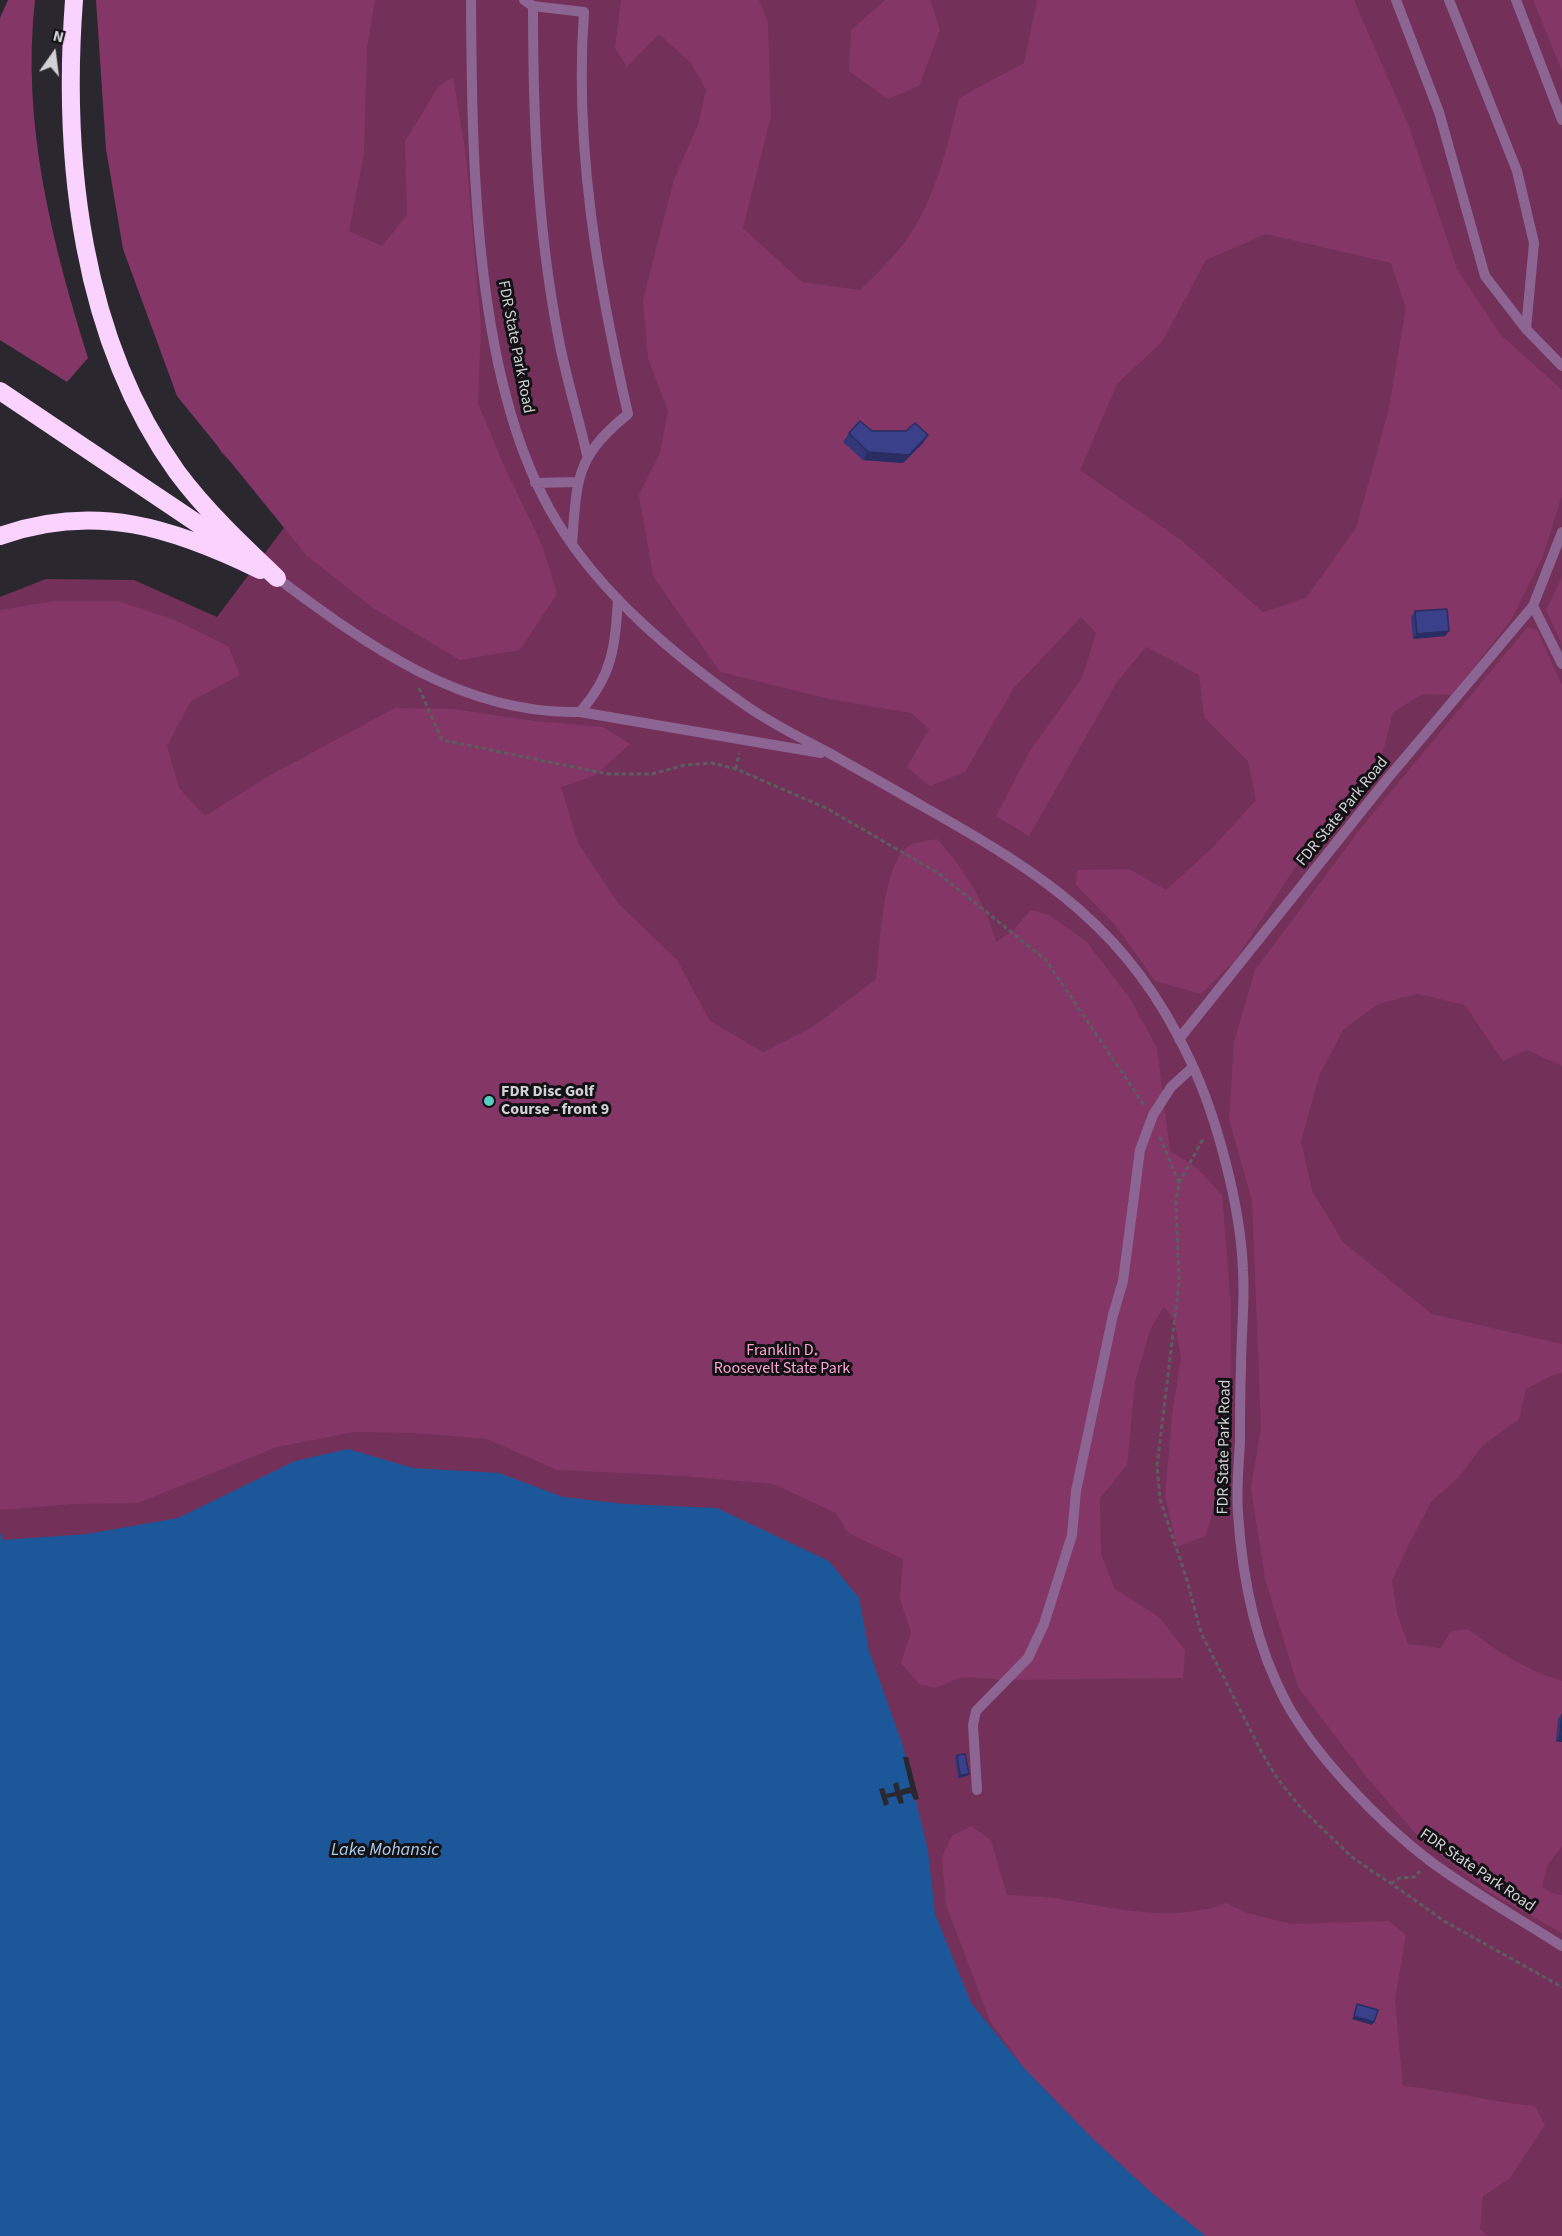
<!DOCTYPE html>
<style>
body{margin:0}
#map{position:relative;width:1562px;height:2236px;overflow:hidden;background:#2a282e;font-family:"Source Sans 3",sans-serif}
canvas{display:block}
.north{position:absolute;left:24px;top:24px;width:60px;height:60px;-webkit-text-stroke:4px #121114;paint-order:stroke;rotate:14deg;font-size:16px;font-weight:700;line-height:24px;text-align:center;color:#d2d1d5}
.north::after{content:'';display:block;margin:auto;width:21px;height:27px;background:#d2d1d5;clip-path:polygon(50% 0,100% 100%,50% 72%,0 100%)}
</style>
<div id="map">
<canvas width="1562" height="2236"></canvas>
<div class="north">N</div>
</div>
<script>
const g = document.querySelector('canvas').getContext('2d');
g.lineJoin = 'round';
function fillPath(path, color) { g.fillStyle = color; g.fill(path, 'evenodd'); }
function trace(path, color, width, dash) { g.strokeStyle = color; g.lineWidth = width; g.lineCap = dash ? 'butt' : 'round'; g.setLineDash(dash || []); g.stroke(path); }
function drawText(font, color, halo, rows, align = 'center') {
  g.font = font + ' "Source Sans 3",sans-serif'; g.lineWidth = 6; g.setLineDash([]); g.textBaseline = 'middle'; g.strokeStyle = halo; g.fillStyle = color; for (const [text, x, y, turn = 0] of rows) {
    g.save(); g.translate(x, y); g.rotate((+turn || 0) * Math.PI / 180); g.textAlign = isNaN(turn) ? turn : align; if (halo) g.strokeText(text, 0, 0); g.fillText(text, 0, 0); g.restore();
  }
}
fillPath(new Path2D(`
 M129 0H1562V2236H0V597L46 579 134 580 217 617 289 521 221 452 175 367Z`), '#733059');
fillPath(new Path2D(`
 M8 0H35C21 122 52 243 88 358L67 382 0 340V18Z
 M96 0H375L367 49 364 153 349 231 382 246 407 215 405 141 439 86 453 77 466 156 481 327 478 403 505 468 543 547 557 594 520 650 460 660 373 608 307 556 177 396 123 249 106 149Z
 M621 0H759L768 22 771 116 743 228 802 282 860 290C872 278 885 266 896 253 933 210 946 152 959 98L1024 63 1037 0H1354L1410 129 1457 269 1501 335 1562 390V495L1543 556 1511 620 1452 695 1423 694 1393 712 1383 752 1294 869 1236 959 1201 994 1155 981 1117 927 1076 885 1077 870 1129 869 1166 890 1211 849 1256 800 1248 761 1204 717 1199 675 1146 647 1117 682 1029 836 996 816 1030 751 1082 678 1096 633 1081 617 1014 688 965 772 930 786 907 767 929 729 911 713 829 699 720 672 653 576 639 495 660 453 668 411 648 358 643 300 674 179 698 125 706 90 691 63 659 34 627 67 615 48ZM1266 234 1391 263 1406 308 1388 412 1356 528 1306 598 1263 612 1181 540 1080 470 1117 384 1162 342 1206 260Z
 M885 0H930L940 30 919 86 888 99 849 71 851 30Z
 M1533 0H1562V71Z
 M1562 577V645L1546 610Z
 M54 601H118L175 620 228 646 240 675 191 701 167 746 179 788 205 816 267 777 395 708 453 709 534 721 603 727 630 744 596 775 561 787 578 843 618 903 677 960 710 1021 763 1052 814 1026 876 979C881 944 881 872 906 848 913 841 928 841 937 839 965 870 985 902 996 942L1012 931 1031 910 1049 915 1086 941 1131 1000 1157 1048 1170 1151 1197 1168 1222 1195 1231 1304 1230 1422 1220 1486 1206 1536 1177 1547 1165 1496 1172 1415 1181 1357 1174 1320 1164 1306 1150 1330 1135 1382 1127 1465 1100 1498 1101 1554 1115 1589 1159 1617 1185 1650 1183 1678 1008 1680 962 1677 935 1688 919 1684 901 1663 911 1632 900 1599 903 1559 848 1533 836 1513 773 1484 683 1476 557 1470 487 1439 414 1433 354 1432 277 1447 138 1503 72 1504 0 1510V610Z
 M1527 628 1537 630 1562 685V1066L1527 1050 1503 1061 1465 1005 1417 994 1378 1004 1343 1030 1319 1076 1301 1142 1313 1193 1344 1243 1432 1314 1562 1344V1373L1555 1374 1526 1389 1519 1419 1482 1446 1459 1477 1432 1501 1411 1540 1392 1580 1397 1613 1408 1644 1441 1648 1451 1631 1468 1629C1498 1652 1526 1670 1562 1681V1847L1548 1864 1542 1887 1552 1893 1562 1895V1933L1490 1893 1420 1839 1365 1775 1298 1687 1265 1579 1251 1488 1261 1428 1252 1201 1229 1119 1234 1042 1255 970 1364 824Z
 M971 1826 991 1840 1007 1895C1022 1896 1038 1896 1053 1898 1109 1907 1171 1924 1226 1903L1247 1913 1291 1924 1389 1921 1406 1935 1395 2000 1403 2086C1448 2090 1490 2102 1535 2106L1545 2125 1509 2179 1483 2196 1480 2229 1488 2236H1206L1154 2195 1092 2138 1024 2068 990 2021 946 1905 942 1857 952 1836Z`), '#843666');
fillPath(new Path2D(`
 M348 1449 413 1468 499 1473 563 1497 625 1504 717 1508 829 1561 859 1598 869 1651 903 1746 928 1851 935 1914 971 2003 1024 2068 1092 2138 1154 2195 1206 2236H0V1532L3 1540 87 1534 178 1518 295 1461Z`), '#1c5899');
fillPath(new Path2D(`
 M903 1757H908L919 1799 914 1800 911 1793 902 1795 904 1803 899 1804 896 1796 887 1798 889 1804 884 1806 879 1789 884 1788 886 1794 895 1792 893 1784 898 1782 900 1790 910 1787Z`), '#2a282e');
trace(new Path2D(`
 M419 688 442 740 608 774H652L685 765 712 763 736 769 826 808 938 873 1046 960 1144 1105
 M736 769 739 753
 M1160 1137 1179 1183 1176 1201 1179 1283 1157 1466 1160 1499 1187 1580 1201 1633 1262 1753 1277 1778 1302 1809 1353 1858 1402 1891 1444 1921 1562 1987
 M1179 1183 1204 1137
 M1391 1884 1399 1878 1415 1877 1420 1871`), '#5d5c61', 3, [4.5, 3]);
trace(new Path2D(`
 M471 0C472 157 473 384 556 520 601 595 675 656 745 705 772 724 801 738 829 753 861 771 893 789 924 807 1045 875 1129 929 1190 1060 1217 1117 1241 1208 1243 1271 1245 1303 1241 1336 1241 1368 1240 1392 1240 1416 1240 1440 1239 1464 1236 1489 1238 1513 1242 1576 1255 1643 1285 1700 1314 1755 1380 1823 1430 1861 1472 1892 1518 1918 1562 1946
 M524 0 533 6 584 12C574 147 598 283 628 414 575 457 577 479 572 544
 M1396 0 1439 112 1485 276 1526 329
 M1449 0 1517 171 1534 243 1526 329 1562 366
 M1516 0 1562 120
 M533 6C533 116 537 226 558 335 565 375 578 415 587 455
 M535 483 577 482
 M277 578C366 644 462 715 580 712L821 753
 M1533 606 1562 664
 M580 712C613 675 615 646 618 599
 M1179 1039 1388 778 1533 606 1562 532
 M977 1790 973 1725 976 1711 1028 1658 1044 1624 1072 1535 1076 1491 1113 1315 1123 1281 1140 1150 1153 1115 1171 1087 1193 1067`), '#8c6592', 10);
trace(new Path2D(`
 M74 0C62 160 81 338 177 472 206 511 241 544 277 578
 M0 391 231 546
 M0 536C95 502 174 528 260 570`), '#f9d2fe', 18);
fillPath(new Path2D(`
 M872 431 928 435 923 443 903 463 863 460 843 442 849 433Z
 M1415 611 1445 636 1413 639 1411 617Z
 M1562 1714V1742L1556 1741 1558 1719Z
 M957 1755 969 1774 967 1776 958 1778 955 1758Z`), '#333777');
fillPath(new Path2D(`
 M928 435 923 443 903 463 863 460 868 452Z
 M1449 631 1445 636 1413 639 1417 634Z
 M1560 1736H1562V1742L1556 1741Z
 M969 1774 967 1776 958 1778 960 1775Z
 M1354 2016 1374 2022 1372 2025 1352 2019Z`), '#292d61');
const building = new Path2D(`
 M860 421 872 431H906L915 423 928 435 909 455 868 452 849 433Z
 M1447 609 1449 631 1417 634 1415 611Z
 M1562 1714V1736H1560Z
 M965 1754 969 1774 960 1775 957 1755Z
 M1357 2004 1378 2010 1374 2022 1354 2016Z`);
fillPath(building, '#3b408a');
trace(building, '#292d61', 1.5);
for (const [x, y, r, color] of [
 [489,1101,6,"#57cec1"]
]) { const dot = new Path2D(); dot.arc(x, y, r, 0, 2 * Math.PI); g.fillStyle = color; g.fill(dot); trace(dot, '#121114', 2); }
drawText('16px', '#d2d1d5', '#121114', [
 ["FDR State Park Road",515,347,79],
 ["FDR State Park Road",1343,812,-51],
 ["FDR State Park Road",1225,1447,-89],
 ["FDR State Park Road",1477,1871,34]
]);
drawText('bold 16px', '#d2d1d5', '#121114', [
 ["FDR Disc Golf",501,1092],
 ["Course - front 9",501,1110]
], 'left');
drawText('16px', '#fca4d6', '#121114', [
 ["Franklin D.",782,1351],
 ["Roosevelt State Park",782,1369]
]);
drawText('italic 18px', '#afcdf1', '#121114', [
 ["Lake Mohansic",385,1851]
]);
</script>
